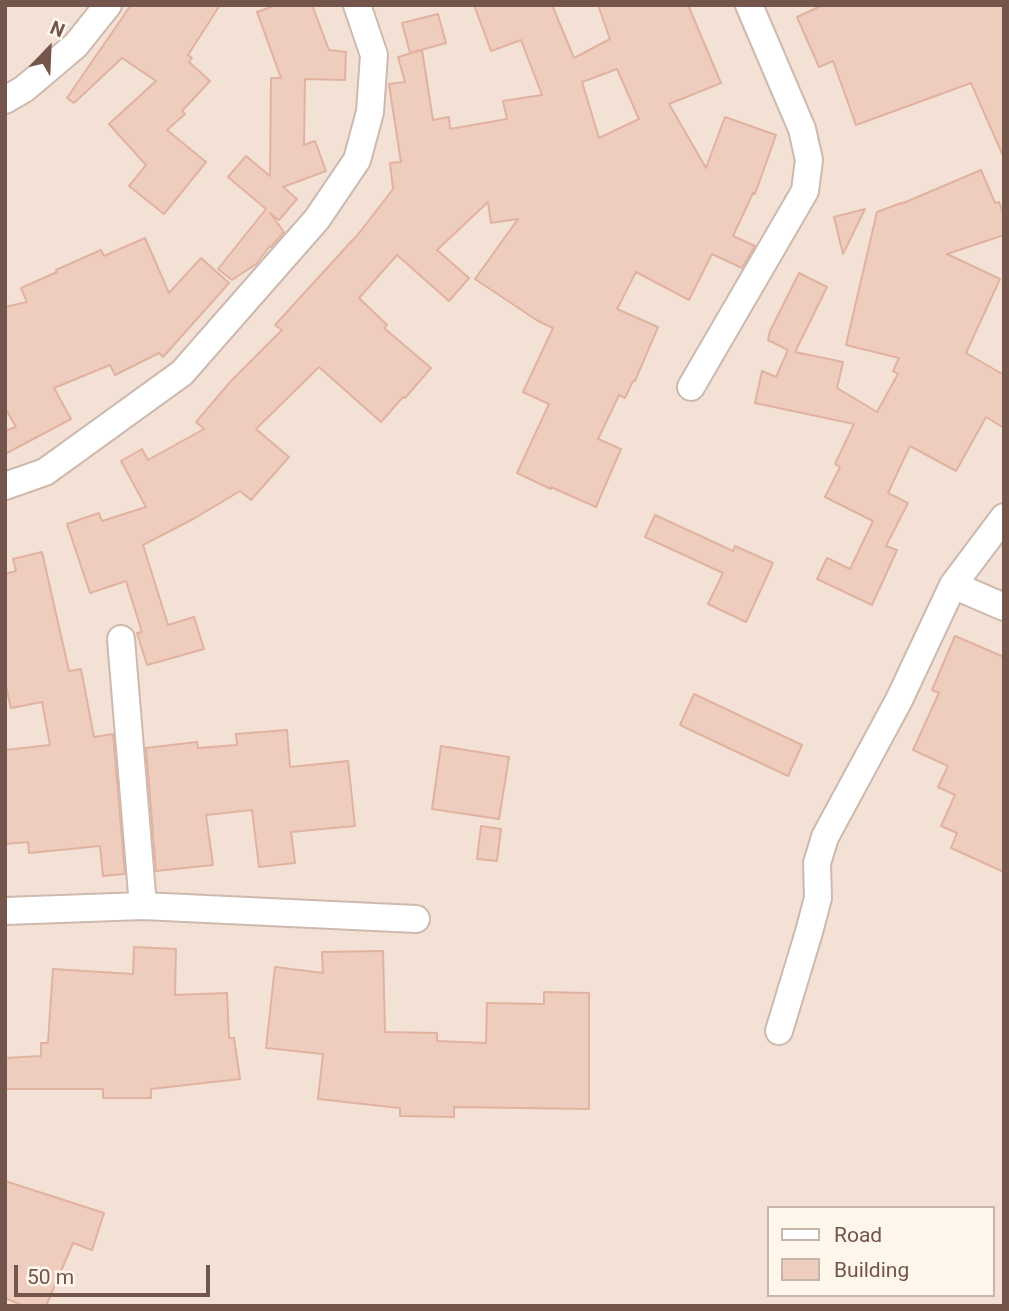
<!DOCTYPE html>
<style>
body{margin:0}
#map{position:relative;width:1009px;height:1311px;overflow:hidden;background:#fbf0e5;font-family:Roboto,sans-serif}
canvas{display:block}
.frame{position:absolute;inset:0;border:7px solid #73554c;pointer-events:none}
.legend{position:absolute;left:767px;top:1206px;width:228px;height:91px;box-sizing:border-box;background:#fef5eb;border:2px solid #c6b5ab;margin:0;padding:9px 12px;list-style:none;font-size:21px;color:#73554c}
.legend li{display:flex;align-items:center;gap:14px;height:35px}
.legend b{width:35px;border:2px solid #c6b5ab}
.north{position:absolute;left:14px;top:14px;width:70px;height:70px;-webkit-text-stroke:5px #fef5eb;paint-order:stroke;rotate:23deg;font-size:19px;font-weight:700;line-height:28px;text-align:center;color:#73554c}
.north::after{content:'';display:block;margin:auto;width:24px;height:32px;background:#73554c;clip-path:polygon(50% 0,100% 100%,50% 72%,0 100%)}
.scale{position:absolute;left:14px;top:1265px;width:196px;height:32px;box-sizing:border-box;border:4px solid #73554c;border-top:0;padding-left:9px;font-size:21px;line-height:24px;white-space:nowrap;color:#73554c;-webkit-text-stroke:5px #fef5eb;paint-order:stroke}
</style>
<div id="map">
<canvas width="1009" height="1311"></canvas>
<div class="frame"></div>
<ul class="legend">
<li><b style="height:9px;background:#fff"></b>Road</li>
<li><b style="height:19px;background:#efcdbe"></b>Building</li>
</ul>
<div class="north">N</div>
<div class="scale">50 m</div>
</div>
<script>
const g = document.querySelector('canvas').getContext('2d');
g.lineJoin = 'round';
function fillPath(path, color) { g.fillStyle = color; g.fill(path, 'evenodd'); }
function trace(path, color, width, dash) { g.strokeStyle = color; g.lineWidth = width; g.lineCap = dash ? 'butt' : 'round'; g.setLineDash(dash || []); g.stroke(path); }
fillPath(new Path2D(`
 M5 5H1004V1306H5ZM769 1208H993V1295H769Z`), '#f2e1d4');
const building = new Path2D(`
 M131 5H220L188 55 192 58 189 62 210 81 182 111 185 114 167 130 206 162 164 214 129 186 146 165 109 124 156 81 122 58 74 103 67 98Z
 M277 5H312L329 50 346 52 345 80 305 79 304 145 315 141 326 171 283 187 297 199 279 220 270 213 284 232 271 247 270 246 256 264 232 280 218 269 266 209 228 177 246 156 270 176 271 78H281L257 12Z
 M474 5H552L574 58 610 39 598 5H688L721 83 669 104 706 168 725 117 776 135 755 194 753 193 733 236 755 246 742 268 712 254 689 300 636 272 617 309 658 327 635 381H633L625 398 619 395 598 439 621 449 596 507 551 487V489L517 473 549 404 523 392 553 328 538 321 475 279 518 219 491 223 488 202 437 250 469 278 449 301 397 255 359 298 387 325 384 328 431 368 405 398 403 397 381 422 319 367 256 429 289 457 251 500 240 491 195 518 143 545 168 625 194 617 204 649 147 665 137 633 142 632 126 581 90 593 67 524 99 513 102 521 146 507 121 461 142 449 148 460 204 429 196 422 231 381 282 330 275 325 360 232 393 189 390 163 401 162 389 84 405 82 398 57 422 50 433 120 449 117 450 129 507 119 503 101 542 95 521 40 491 51ZM617 69 639 119 599 138 582 82Z
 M823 5H1004V158L971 83 856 125 833 61 819 67 797 17Z
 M438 14 446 43 410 53 402 23Z
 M981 170 995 203 999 202 1004 216V235L947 254 1000 279 966 353 1004 375V428L986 417 956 471 910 446 888 493 908 503 886 546 897 550 872 605 817 579 827 558 850 569 873 521 825 497 840 467 835 464 854 424 755 403 762 371 776 377 788 350 768 340 770 331 799 273 827 287 795 352 843 362 837 388 877 412 898 374 893 371 899 358 846 345 877 212 901 203V204Z
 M865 209 843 254 834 217Z
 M145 238 169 293 201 258 229 283 163 357 159 353 115 375 110 365 54 388 71 419 5 454V431L16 427 5 408V307L27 302 21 288 57 272 56 270 101 250 104 256Z
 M655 515 733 551 735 546 773 563 746 622 708 604 723 573 645 537Z
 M42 552 69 671 81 669 94 737 113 734 125 874 103 876 100 846 29 853 28 842 5 844V750L50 745 42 702 11 708 5 682V574L16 571 13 559Z
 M955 636 1004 657V872L951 848 957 833 941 826 955 795 938 787 948 766 913 750 939 693 932 690Z
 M694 694 802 745 788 776 680 725Z
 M287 730 290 767 348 761 355 826 291 832 295 863 259 867 252 810 206 815 213 865 156 871 146 748 197 742 198 748 237 745 236 734Z
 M441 746 509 757 499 819 432 809Z
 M481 826 501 829 497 861 477 859Z
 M134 947 176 949 175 995 227 993 229 1038H234L240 1079 151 1089V1098H103V1089H5V1058L41 1056V1043H48L53 969 133 974Z
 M383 951 385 1032 437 1033V1041L486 1043 487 1003 544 1004V992L589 993V1109L454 1107V1117L400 1116V1108L318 1099 323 1054 266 1048 275 967 323 973 322 952Z
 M5 1181 104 1213 92 1250 73 1243 46 1306H24L5 1298Z`);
fillPath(building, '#efcdbe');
trace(building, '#e1b29f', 2);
const street = new Path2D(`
 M5 100 24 89 76 45 108 5
 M691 387 805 191 809 160 802 129 749 5
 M5 486 45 472 182 373 317 219 357 160 370 112 374 55 357 5
 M953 585 1004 607
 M121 639 143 906
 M5 911 143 906 416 919
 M779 1031 809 932 818 898 817 863 825 837 899 700 953 585 1004 517`);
trace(street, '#ceb9af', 30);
trace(street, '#fff', 26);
</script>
